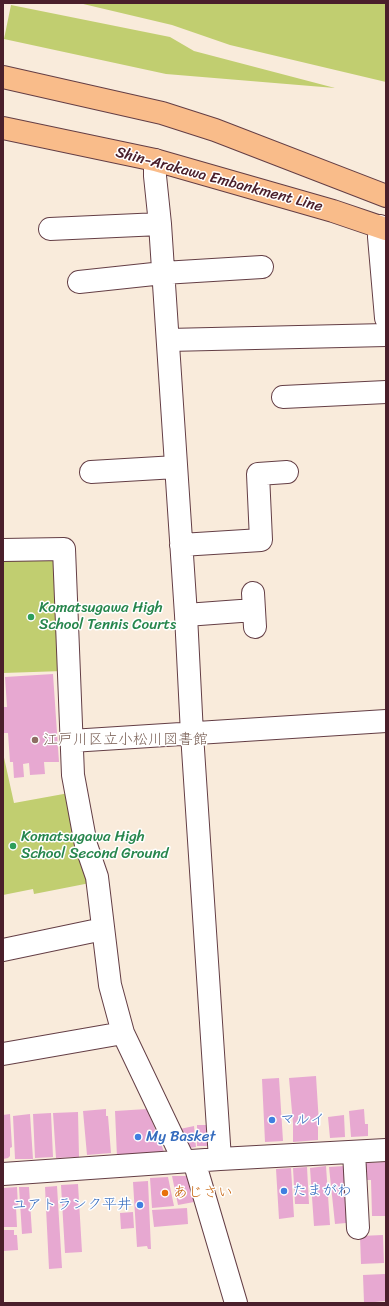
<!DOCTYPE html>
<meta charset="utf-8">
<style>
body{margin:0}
#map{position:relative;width:389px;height:1306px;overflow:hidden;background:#f9ebdb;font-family:Sriracha,sans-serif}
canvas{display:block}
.frame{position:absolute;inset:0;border:4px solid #4a1f2b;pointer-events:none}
</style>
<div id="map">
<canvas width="389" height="1306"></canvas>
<div class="frame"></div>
</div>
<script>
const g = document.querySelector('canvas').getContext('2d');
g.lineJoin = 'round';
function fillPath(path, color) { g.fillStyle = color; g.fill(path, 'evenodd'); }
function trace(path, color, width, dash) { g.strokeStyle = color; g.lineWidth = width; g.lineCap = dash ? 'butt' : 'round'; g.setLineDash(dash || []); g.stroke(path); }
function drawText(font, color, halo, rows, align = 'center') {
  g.font = font + ' Sriracha,"Klee One",sans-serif'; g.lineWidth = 3; g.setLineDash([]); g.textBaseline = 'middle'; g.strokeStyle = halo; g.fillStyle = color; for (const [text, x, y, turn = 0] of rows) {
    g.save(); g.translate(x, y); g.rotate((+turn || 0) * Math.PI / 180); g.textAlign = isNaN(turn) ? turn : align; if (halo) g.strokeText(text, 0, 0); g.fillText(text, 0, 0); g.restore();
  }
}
fillPath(new Path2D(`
 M79 3H386V82L230 45 172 25Z
 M11 5 170 37 194 51 335 88 166 74 4 39Z
 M50 557 55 563 63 671 3 673V559Z
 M3 753 14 803 69 793 90 883 34 894 33 889 3 895Z`), '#c1ce70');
fillPath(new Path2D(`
 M53 674 59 762H44L45 774 30 775 29 763 23 764 24 777 14 778 13 762H10L8 733H3V707H7L5 677Z
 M316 1076 319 1124 318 1126V1140L293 1142V1123L289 1078Z
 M279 1078 283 1141 265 1142 262 1079Z
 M106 1109V1116H108L111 1153 87 1155 83 1111Z
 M147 1109 165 1154 117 1157 115 1111Z
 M364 1109 365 1124H368V1136L351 1137 349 1111Z
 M78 1112 79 1157 56 1158 53 1113Z
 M51 1113 53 1157 35 1158 33 1114Z
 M10 1114 12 1147 10 1148V1156L8 1158 3 1159V1115Z
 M30 1114 33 1159H15L13 1116Z
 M344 1115 345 1137 330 1138 328 1117Z
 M197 1125H210V1146H197Z
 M194 1126 196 1147 189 1148 180 1129Z
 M386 1162V1216H372L371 1180H363V1168L366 1163Z
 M326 1166 330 1225 314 1226 310 1168Z
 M344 1166 349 1215H346V1223L335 1224 329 1167Z
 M307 1167 309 1204H295L293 1168Z
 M291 1168 294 1217 279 1219 276 1169Z
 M172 1176H189L194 1202 178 1205Z
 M168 1177 174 1206 152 1208 150 1178Z
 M148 1181 151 1249H148L147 1246 137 1247 133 1182Z
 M78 1184 82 1252 65 1253 61 1185Z
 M57 1186 62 1268 49 1269 45 1187Z
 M17 1187 18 1207H16L17 1227H3V1188Z
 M19 1187H29L32 1233 22 1234Z
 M187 1208 188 1224 154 1227 152 1210Z
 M133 1212 134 1228 121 1229 120 1213Z
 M3 1230H14V1235H17L18 1250 3 1251Z
 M383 1235 384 1263 361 1264 360 1236Z
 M385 1274 386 1301 364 1303 363 1275Z`), '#e7a8d1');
const minor = new Path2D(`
 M155 160V176L160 224 186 615 192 734 220 1159
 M380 226 379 237 386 318
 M50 229 160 224
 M79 282 163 273 262 267
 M168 340 386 335
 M283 397 386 392
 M91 472 176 467
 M181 545 261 540 258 474 287 472
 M3 550 64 549 73 775 86 845 97 877 110 985 123 1033 184 1161
 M253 593 255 627
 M186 615 254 610
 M71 741 386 721
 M3 950 103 929
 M3 1054 123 1033
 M354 1152 358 1228
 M194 1161 236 1303
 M3 1174 220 1159 386 1150`);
const major = new Path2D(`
 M3 77 162 113 215 130 386 196
 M3 128 155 160 333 211 386 229`);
trace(minor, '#643e45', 24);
trace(major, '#643e45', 24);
trace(minor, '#fff', 22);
trace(major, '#f9bc8a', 22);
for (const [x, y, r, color] of [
 [31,617,4,"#2e9e5b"],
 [35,740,4,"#8d6e63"],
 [13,846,4,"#2e9e5b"],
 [272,1120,4,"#3f7fe0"],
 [138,1137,4,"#3f7fe0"],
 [284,1191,4,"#3f7fe0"],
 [165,1193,4,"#e8710a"],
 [140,1205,4,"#3f7fe0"]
]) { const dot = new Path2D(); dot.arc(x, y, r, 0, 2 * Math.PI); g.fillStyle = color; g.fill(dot); trace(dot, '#fff', 1.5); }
drawText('15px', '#4a1f2b', '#fff', [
 ["Shin-Arakawa Embankment Line",219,180,15]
]);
drawText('15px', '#27864d', '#fff', [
 ["Komatsugawa High",39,608],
 ["School Tennis Courts",39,625],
 ["Komatsugawa High",21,837],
 ["School Second Ground",21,854]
], 'left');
drawText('15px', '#785e54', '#fff', [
 ["江戸川区立小松川図書館",43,740]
], 'left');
drawText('15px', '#366cbe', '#fff', [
 ["マルイ",280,1120],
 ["My Basket",146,1137],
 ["たまがわ",292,1191],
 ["ユアトランク平井",132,1205,"right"]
], 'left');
drawText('15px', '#c56008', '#fff', [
 ["あじさい",173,1193]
], 'left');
</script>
